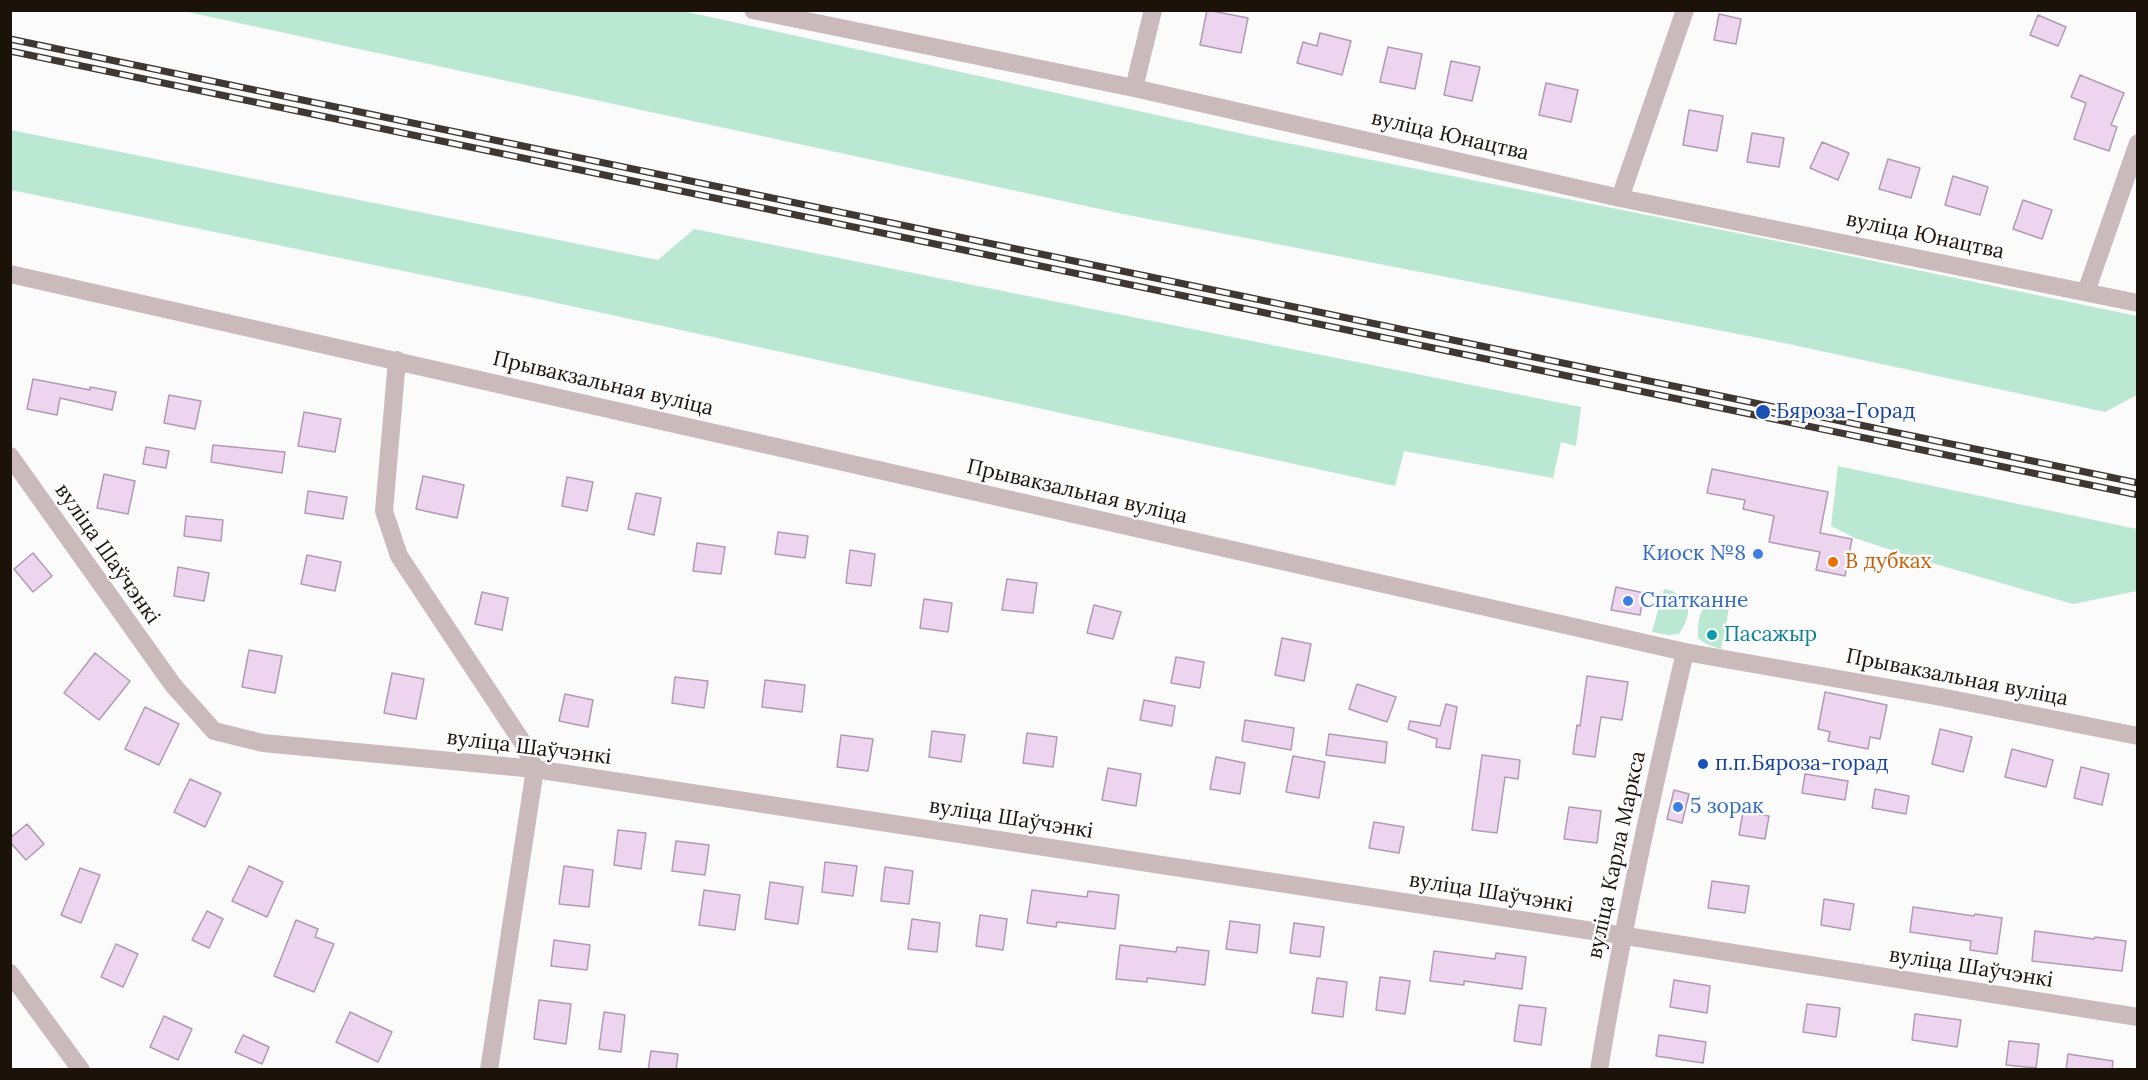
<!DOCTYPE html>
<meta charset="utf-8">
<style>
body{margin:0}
#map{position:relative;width:2148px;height:1080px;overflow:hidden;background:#fbfbfb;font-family:Lora,serif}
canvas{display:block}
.frame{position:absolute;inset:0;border:12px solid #1b120a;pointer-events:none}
</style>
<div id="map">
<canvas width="2148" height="1080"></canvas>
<div class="frame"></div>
</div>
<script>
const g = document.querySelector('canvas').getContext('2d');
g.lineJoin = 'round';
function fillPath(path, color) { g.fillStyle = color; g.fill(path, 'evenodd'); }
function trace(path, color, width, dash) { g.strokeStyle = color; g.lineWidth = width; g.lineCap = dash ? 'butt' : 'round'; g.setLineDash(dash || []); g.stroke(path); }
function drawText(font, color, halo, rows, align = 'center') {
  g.font = font + ' Lora,serif'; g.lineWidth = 5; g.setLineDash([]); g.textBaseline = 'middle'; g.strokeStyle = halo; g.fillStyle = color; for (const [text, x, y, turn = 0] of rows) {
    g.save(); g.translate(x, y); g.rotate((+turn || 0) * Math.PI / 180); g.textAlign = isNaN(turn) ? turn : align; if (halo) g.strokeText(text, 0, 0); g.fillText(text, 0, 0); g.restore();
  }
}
fillPath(new Path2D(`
 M183 11H683L1257 137 1802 246 2137 316V395L2105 412 1779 342 1123 214Z
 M11 130 658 260 694 229 1581 407 1576 446 1561 442 1553 478 1404 451 1395 486 534 298 11 190Z
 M1838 466 2137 529V591L2073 604 1915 558 1855 538 1831 526Z
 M1664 589 1673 591 1687 602C1690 615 1686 623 1679 634L1668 635 1652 632Z
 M1722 597 1731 599 1721 649 1706 644 1698 638C1698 617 1699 603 1722 597Z`), '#bae8d2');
const building = new Path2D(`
 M1207 10 1248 18 1241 53 1200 45Z
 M1719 14 1741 19 1736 44 1714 40Z
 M2038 15 2066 27 2058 46 2030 35Z
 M1320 33 1351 41 1342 75 1297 63 1303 42 1317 46Z
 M1388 47 1422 54 1415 89 1380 82Z
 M1451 61 1480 67 1472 101 1444 95Z
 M2080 75 2124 93 2111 125 2117 127 2109 151 2074 139 2086 103 2071 97Z
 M1546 83 1578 90 1571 122 1539 115Z
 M1689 110 1723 116 1717 151 1683 145Z
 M1752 133 1784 138 1779 167 1747 162Z
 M1822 142 1849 153 1838 180 1810 168Z
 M1888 159 1920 168 1911 198 1879 189Z
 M1953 176 1988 187 1980 215 1945 205Z
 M2023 200 2052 210 2042 239 2013 229Z
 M33 379 90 390V387L116 392 112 410 60 398 57 415 27 409Z
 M169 395 201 401 195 429 164 423Z
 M304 412 341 419 335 452 298 446Z
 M213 445 285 452 282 473 211 462Z
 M146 447 169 451 166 468 143 464Z
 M1712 469 1828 492 1820 533 1852 539 1845 576 1816 570 1820 552 1769 542 1774 516 1743 509 1745 500 1707 493Z
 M104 474 135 481 128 514 97 508Z
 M423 476 464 485 457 518 416 509Z
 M567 477 593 482 587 511 562 506Z
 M308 491 347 497 343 519 305 513Z
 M636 493 661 498 654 535 628 529Z
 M186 516 223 520 221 541 184 536Z
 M778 532 808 536 805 558 775 554Z
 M697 543 725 547 721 574 693 571Z
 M850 550 875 554 871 586 846 583Z
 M33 553 52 576 33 592 14 569Z
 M307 555 341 562 335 591 301 584Z
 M178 567 209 573 204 601 174 596Z
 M1007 579 1037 583 1033 613 1002 610Z
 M1616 587 1644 593 1640 615 1611 610Z
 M482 592 508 598 502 630 475 624Z
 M924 599 952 603 948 632 920 628Z
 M1094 605 1121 612 1113 639 1087 633Z
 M1282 638 1311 644 1304 681 1275 675Z
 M249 650 282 656 275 693 242 687Z
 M95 653 130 681 99 720 64 693Z
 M1176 657 1204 662 1200 688 1171 683Z
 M392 673 424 679 416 719 384 713Z
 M1587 676 1628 682 1622 720 1601 717 1595 757 1573 754 1577 725 1580 726Z
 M675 677 708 681 704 708 672 703Z
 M765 680 805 685 802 712 762 707Z
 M1357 684 1396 697 1387 722 1349 709Z
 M1825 692 1887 705 1880 739 1870 737 1868 749 1828 741 1830 732 1818 729Z
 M565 694 593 700 588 727 559 721Z
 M1144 700 1175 706 1172 726 1140 720Z
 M1446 704 1457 707 1450 749 1436 747 1437 739 1408 729 1410 721 1440 726Z
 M145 707 179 724 159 765 125 749Z
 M1245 720 1294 728 1291 750 1242 741Z
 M1940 729 1972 737 1963 772 1932 764Z
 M932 731 965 735 961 762 929 757Z
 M1027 733 1057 737 1053 767 1023 763Z
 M1329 734 1387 742 1385 763 1326 755Z
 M841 735 873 739 868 771 837 767Z
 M2012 749 2053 760 2046 787 2005 777Z
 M1482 755 1520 760 1518 779 1505 777 1497 833 1472 830Z
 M1293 756 1325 762 1319 798 1286 792Z
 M1216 757 1245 763 1240 794 1210 789Z
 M2081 767 2109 774 2102 805 2074 798Z
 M1108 768 1141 774 1136 806 1102 800Z
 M1805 774 1848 781 1845 800 1802 793Z
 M190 779 221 793 205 827 174 812Z
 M1875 789 1909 796 1906 814 1872 808Z
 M1674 790 1689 794 1682 823 1667 819Z
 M1569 807 1601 811 1597 843 1564 839Z
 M1743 812 1769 816 1765 839 1739 835Z
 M1374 822 1404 827 1399 853 1369 848Z
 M27 824 44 844 26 860 10 842V838Z
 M618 830 646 833 641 869 614 865Z
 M676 841 709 845 705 875 672 871Z
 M825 862 857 866 853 896 822 892Z
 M249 866 283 882 267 917 232 901Z
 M564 866 593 870 589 907 559 904Z
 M885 867 913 871 909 904 881 901Z
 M80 868 100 875 81 923 61 915Z
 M1712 881 1749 886 1745 913 1708 908Z
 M770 882 803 887 798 924 765 919Z
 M704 890 740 895 735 930 699 925Z
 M1032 890 1087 897 1088 891 1119 895 1115 929 1057 922 1056 927 1027 923Z
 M1824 899 1854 904 1850 930 1821 925Z
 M1913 907 1974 916 1975 914 2002 918 1997 954 1970 950 1971 941 1910 932Z
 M207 911 223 919 209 948 192 940Z
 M980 915 1007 919 1003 950 976 946Z
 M912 919 940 923 937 952 908 949Z
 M296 920 318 929 315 937 334 944 314 992 274 976Z
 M1230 921 1260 925 1257 953 1226 949Z
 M1294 923 1324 927 1320 957 1290 953Z
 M2035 931 2094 939 2095 937 2126 941 2122 971 2032 961Z
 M554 940 590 945 587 970 551 966Z
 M116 944 138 954 123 987 101 977Z
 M1120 945 1176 952 1177 947 1209 951 1205 985 1147 978V982L1116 979Z
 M1434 951 1495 959 1496 953 1526 957 1522 989 1464 981V985L1430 981Z
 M1380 977 1410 981 1405 1014 1376 1010Z
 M1317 978 1347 982 1343 1017 1312 1013Z
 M1674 980 1710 986 1707 1013 1670 1007Z
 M539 1000 571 1004 566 1044 534 1039Z
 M1807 1004 1840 1008 1836 1037 1803 1032Z
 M1519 1005 1546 1008 1541 1045 1514 1041Z
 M350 1012 392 1032 378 1062 336 1042Z
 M604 1012 625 1015 621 1052 599 1049Z
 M1915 1014 1961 1020 1957 1047 1912 1040Z
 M164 1016 192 1029 178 1060 150 1047Z
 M243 1035 269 1047 262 1064 235 1052Z
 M1659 1035 1706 1042 1703 1063 1656 1056Z
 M2009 1041 2039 1044 2036 1068 2006 1065Z
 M651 1051 678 1054 676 1070H648Z
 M2068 1054 2113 1061 2112 1070H2066Z`);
fillPath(building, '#edd5ef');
trace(building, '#b19ab3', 1.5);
trace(new Path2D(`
 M753 10 1134 88 1620 198 2138 303
 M1134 88 1153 10
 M1620 198 1685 10
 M10 274 1685 652 1941 697 2138 736
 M2086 292 2138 143
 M397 360 384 511 399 556 523 743 535 769 489 1070
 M10 456 173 685 214 731 263 743 535 769 1645 939 2138 1017
 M10 973 81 1070
 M1599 1070C1622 929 1653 790 1685 652`), '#cbbabb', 18);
const rail = new Path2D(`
 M10 39 2138 483
 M10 51 2138 495`);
trace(rail, '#3f3731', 7);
trace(rail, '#fbfbfb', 4.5, [14]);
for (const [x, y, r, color] of [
 [1763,412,8,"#1a4fb4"],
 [1758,554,6,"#3f7fe0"],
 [1833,562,6,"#e8710a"],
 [1628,601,6,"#3f7fe0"],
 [1712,635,6,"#0f9aa8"],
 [1703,764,6,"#1a4fb4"],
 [1678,807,6,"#3f7fe0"]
]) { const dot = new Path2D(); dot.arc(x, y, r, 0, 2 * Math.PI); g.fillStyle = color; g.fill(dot); trace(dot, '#fbfbfb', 2); }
drawText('21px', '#1b120a', '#fbfbfb', [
 ["вуліца Юнацтва",1450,136,13],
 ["вуліца Юнацтва",1925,236,12],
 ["Прывакзальная вуліца",603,384,13],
 ["Прывакзальная вуліца",1077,492,13],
 ["вуліца Шаўчэнкі",107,554,55],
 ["Прывакзальная вуліца",1957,678,11],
 ["вуліца Шаўчэнкі",529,748,7],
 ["вуліца Шаўчэнкі",1011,819,9],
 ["вуліца Карла Маркса",1617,855,-78],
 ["вуліца Шаўчэнкі",1491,893,9],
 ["вуліца Шаўчэнкі",1971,968,9]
]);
drawText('21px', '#164399', '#fbfbfb', [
 ["Бяроза-Горад",1776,412],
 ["п.п.Бяроза-горад",1715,764]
], 'left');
drawText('21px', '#366cbe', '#fbfbfb', [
 ["Киоск №8",1746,554,"right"],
 ["Спатканне",1640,601],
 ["5 зорак",1690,807]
], 'left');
drawText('21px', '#c56008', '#fbfbfb', [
 ["В дубках",1845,562]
], 'left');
drawText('21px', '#0d838f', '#fbfbfb', [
 ["Пасажыр",1724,635]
], 'left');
</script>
